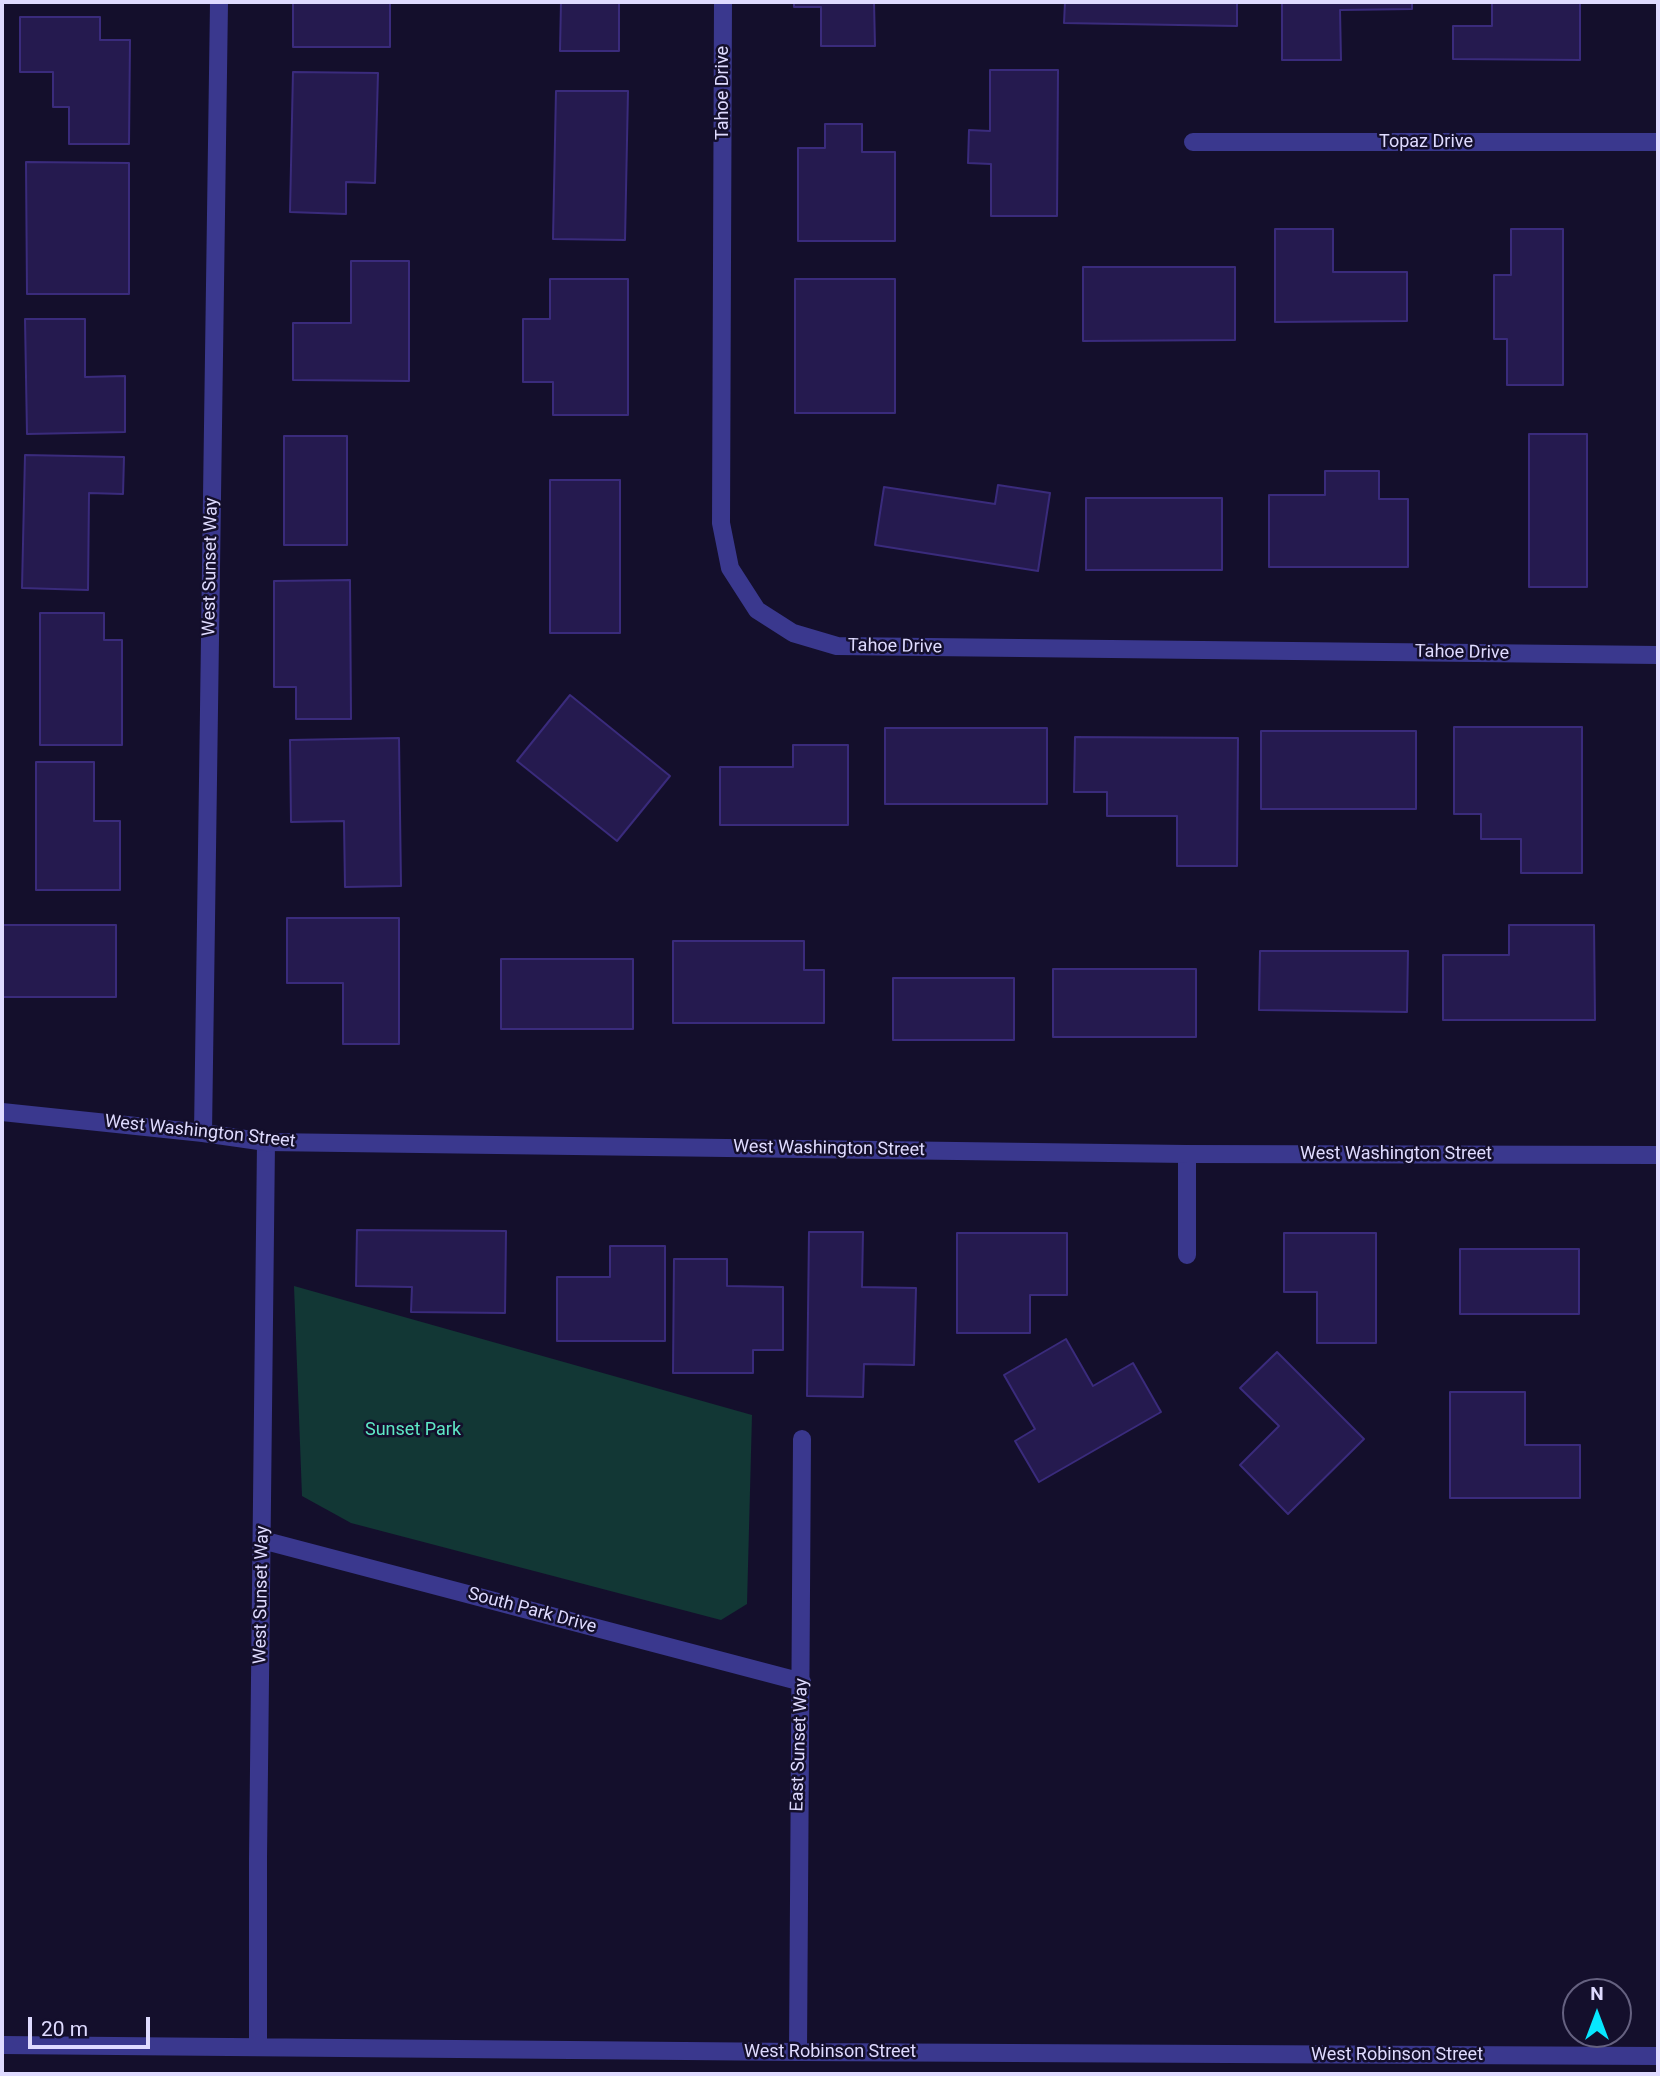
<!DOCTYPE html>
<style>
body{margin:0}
#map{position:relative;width:1660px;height:2076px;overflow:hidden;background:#140f2c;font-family:Roboto,sans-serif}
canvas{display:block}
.frame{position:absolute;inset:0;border:4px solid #dfdbff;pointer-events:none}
.north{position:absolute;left:1562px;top:1978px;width:70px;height:70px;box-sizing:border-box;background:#140f2c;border:2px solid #656180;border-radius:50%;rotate:0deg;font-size:19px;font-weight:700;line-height:28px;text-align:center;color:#dfdbff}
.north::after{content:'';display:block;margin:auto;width:24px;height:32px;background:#07e7ff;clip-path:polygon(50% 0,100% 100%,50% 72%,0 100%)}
.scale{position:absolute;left:28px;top:2017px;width:122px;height:32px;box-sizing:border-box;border:4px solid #dfdbff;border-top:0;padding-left:9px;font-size:21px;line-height:24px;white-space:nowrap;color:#dfdbff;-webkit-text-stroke:5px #140f2c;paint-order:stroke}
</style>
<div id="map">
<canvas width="1660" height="2076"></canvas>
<div class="frame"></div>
<div class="north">N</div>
<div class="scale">20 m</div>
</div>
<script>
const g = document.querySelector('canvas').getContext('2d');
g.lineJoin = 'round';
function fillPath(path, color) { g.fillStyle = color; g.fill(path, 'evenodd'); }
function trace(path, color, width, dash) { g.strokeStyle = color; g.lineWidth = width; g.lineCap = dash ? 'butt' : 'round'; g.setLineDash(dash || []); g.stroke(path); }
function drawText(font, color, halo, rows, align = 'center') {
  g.font = font + ' Roboto,sans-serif'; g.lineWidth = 5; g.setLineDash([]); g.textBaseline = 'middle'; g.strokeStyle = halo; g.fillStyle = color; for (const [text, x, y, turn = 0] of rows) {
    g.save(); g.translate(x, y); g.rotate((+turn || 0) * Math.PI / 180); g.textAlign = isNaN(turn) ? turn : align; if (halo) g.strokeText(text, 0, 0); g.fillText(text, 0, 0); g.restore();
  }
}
fillPath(new Path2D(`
 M294 1286 752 1415 747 1604 721 1620 351 1523 302 1496Z`), '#123735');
const building = new Path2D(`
 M293 2H390V47H293Z
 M561 2H619V51H560Z
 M794 2H874L875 46H821V7H794Z
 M1065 2H1237V26L1064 23Z
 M1282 2H1412V9L1340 10 1341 60H1282Z
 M1492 2H1580V60L1453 59V26H1492Z
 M20 17H100V40H130L129 144H69V107H53V72H20Z
 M990 70H1058L1057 216H991V164L968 163 969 130 990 131Z
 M293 72 378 73 375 183 346 182V214L290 212Z
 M556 91H628L625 240 553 239Z
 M825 124H862V152H895V241H798V148H825Z
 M26 162 129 163V294H27Z
 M1275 229H1333V272H1407V321L1275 322Z
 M1511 229H1563V385H1507V339H1494V275H1511Z
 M351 261H409V381L293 380V323H351Z
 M1083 267H1235V340L1083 341Z
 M550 279H628V415H553V382H523V319H550Z
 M795 279H895V413H795Z
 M25 319H85V377L125 376V432L27 434Z
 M1529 434H1587V587H1529Z
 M284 436H347V545H284Z
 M25 455 124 457 123 494 89 493 88 590 22 588Z
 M1325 471H1379V499H1408V567H1269V495H1325Z
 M550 480H620V633H550Z
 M998 485 1050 493 1038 571 875 545 884 487 995 504Z
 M1086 498H1222V570H1086Z
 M350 580 351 719H296V687H274V581Z
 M40 613H104V640H122V745H40Z
 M570 695 670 776 617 841 517 761Z
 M1454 727H1582V873H1521V839H1481V814H1454Z
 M885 728H1047V804H885Z
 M1261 731H1416V809H1261Z
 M1075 737 1238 738 1237 866H1177V816H1107V792H1074Z
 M399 738 401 886 345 887 344 821 291 822 290 740Z
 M793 745H848V825H720V767H793Z
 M36 762H94V821H120V890H36Z
 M287 918H399V1044H343V983H287Z
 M2 925H116V997H2Z
 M1509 925H1594L1595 1020H1443V955H1509Z
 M673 941H804V970H824V1023H673Z
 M1260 951H1408L1407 1012 1259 1010Z
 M501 959H633V1029H501Z
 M1053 969H1196V1037H1053Z
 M893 978H1014V1040H893Z
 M357 1230 506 1231 505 1313 411 1312 412 1287 356 1286Z
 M809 1232H863L862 1287 916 1288 914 1365 864 1364 863 1397 807 1396Z
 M957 1233H1067V1295H1030V1333H957Z
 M1284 1233H1376V1343H1317V1292H1284Z
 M610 1246H665V1341H557V1277H610Z
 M1460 1249H1579V1314H1460Z
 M674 1259H727V1286L783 1287V1350H753V1373H673Z
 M1066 1339 1093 1386 1133 1363 1161 1412 1039 1482 1015 1441 1035 1429 1004 1375Z
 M1277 1352 1364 1439 1288 1514 1240 1465 1279 1426 1240 1388Z
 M1450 1392H1525V1445H1580V1498H1450Z`);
fillPath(building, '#251a4f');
trace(building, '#3a2b7c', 2);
trace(new Path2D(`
 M723 2 721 523 730 568 757 610 793 633 837 646 1658 655
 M1193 142H1658
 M203 1133 219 2
 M1187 1154V1255
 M262 1540 802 1682
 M2 2045 798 2052 1658 2056
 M258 2047V1858L266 1142
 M798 2052C798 1847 802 1643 802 1439`), '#3a388e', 18);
trace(new Path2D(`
 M2 1112 203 1133 266 1142 1187 1154 1658 1155`), '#3a388e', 18);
drawText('18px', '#dfdbff', '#140f2c', [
 ["Tahoe Drive",723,93,-90],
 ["Topaz Drive",1426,142],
 ["West Sunset Way",211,567,-89],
 ["Tahoe Drive",895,647,1],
 ["Tahoe Drive",1462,653,1],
 ["West Washington Street",200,1132,6],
 ["West Washington Street",829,1149,1],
 ["West Washington Street",1396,1154],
 ["West Sunset Way",262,1595,-89],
 ["South Park Drive",532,1611,15],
 ["East Sunset Way",800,1745,-88],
 ["West Robinson Street",830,2052],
 ["West Robinson Street",1397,2055]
]);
drawText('18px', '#5ee8c5', '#140f2c', [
 ["Sunset Park",413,1430]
]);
</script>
